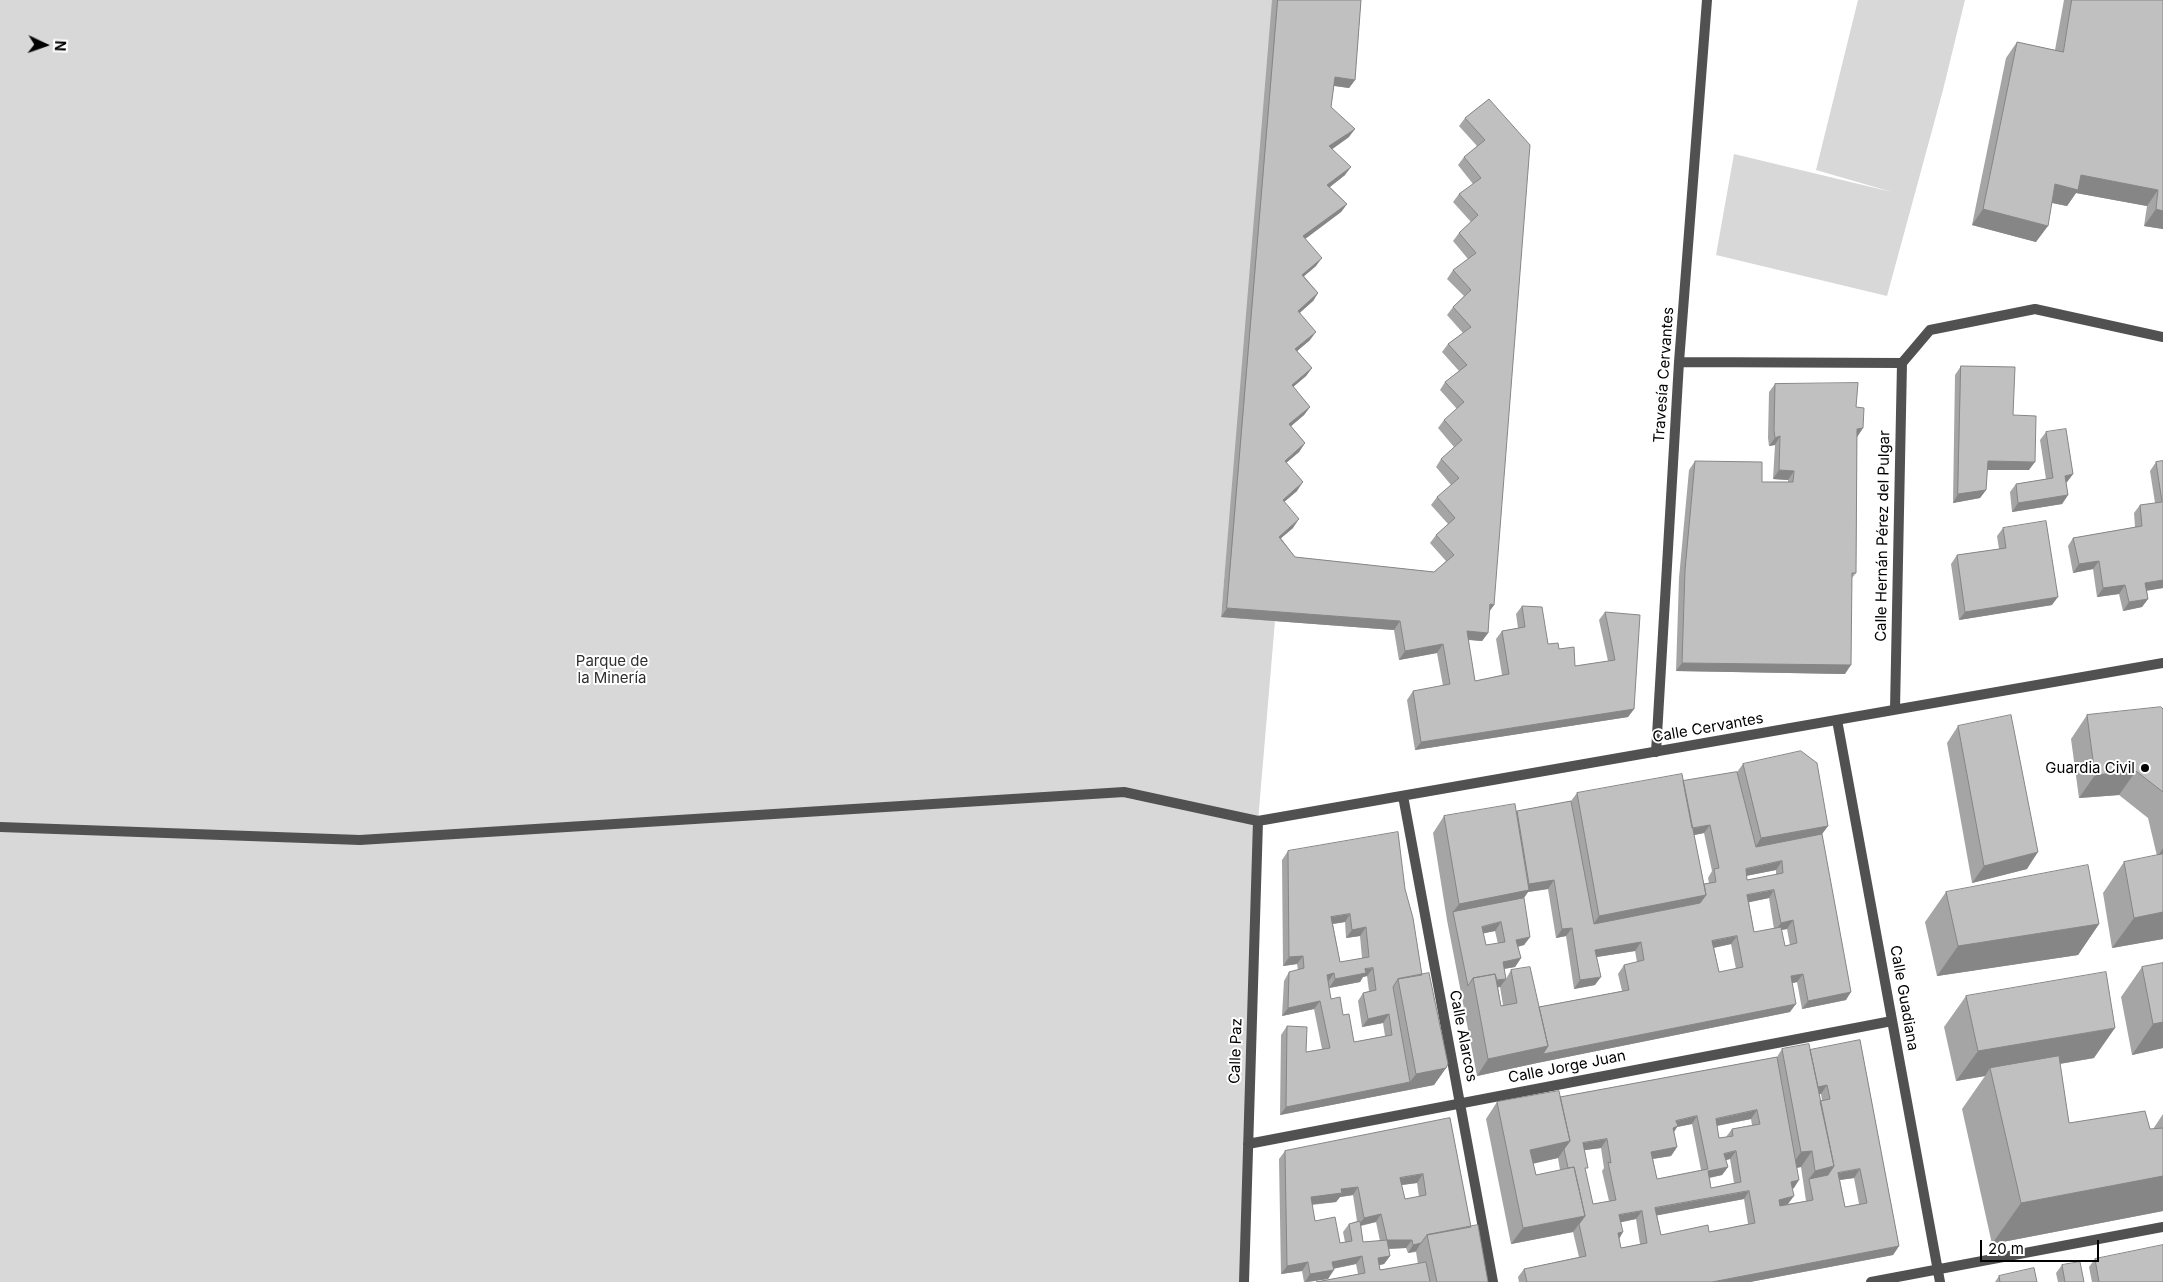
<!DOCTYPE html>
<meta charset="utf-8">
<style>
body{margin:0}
#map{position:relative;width:2163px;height:1282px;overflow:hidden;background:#fff;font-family:Inter,sans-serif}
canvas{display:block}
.north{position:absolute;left:20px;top:20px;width:50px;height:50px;-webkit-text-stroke:4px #fff;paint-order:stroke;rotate:93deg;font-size:14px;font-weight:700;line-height:20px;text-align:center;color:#000}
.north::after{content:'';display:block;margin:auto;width:18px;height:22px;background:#000;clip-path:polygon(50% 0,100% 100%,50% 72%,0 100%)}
.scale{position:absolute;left:1980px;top:1240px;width:119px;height:22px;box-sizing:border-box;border:2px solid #000;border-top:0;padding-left:6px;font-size:15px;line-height:18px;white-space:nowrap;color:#000;-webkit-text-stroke:4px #fff;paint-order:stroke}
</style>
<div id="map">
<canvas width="2163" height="1282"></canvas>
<div class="north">N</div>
<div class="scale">20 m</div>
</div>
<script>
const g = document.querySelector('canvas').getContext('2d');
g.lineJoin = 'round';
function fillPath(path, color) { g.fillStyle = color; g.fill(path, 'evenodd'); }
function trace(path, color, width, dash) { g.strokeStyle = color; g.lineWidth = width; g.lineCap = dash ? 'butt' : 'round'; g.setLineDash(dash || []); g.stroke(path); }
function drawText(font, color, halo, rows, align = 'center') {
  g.font = font + ' Inter,sans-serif'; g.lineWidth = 4; g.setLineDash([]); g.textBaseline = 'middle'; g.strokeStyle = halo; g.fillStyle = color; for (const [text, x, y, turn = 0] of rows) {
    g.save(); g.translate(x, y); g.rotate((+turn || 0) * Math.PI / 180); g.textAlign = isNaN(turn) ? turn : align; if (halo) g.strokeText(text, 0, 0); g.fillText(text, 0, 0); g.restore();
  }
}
fillPath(new Path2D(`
 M0 0H1276L1221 616 1275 621 1258 821 1244 1282H0Z
 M1858 0H1965L1943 90 1887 296 1716 255 1734 154 1892 192 1816 170Z`), '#d8d8d8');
trace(new Path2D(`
 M1679 362 1902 363 1895 709
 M1902 363 1930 330 2035 309 2163 337
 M1837 720 1940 1282
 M1656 752 1679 362 1707 0
 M1403 796 1493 1282
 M0 827 360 840 1124 792 1258 821 2163 663
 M1248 1144 1892 1021
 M1244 1282 1258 821
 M1871 1282 2163 1227`), '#515151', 10);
fillPath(new Path2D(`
 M1272 0H1361L1355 80 1349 88 1334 86 1331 107 1349 137 1332 149 1345 175 1330 187 1347 204 1341 212 1305 239 1316 266 1304 276 1318 293 1313 301 1300 312 1310 340 1297 351 1312 368 1306 376 1293 387 1310 407 1304 415 1291 426 1305 443 1299 452 1286 463 1297 491 1284 502 1293 528 1281 538 1295 557 1434 572 1446 561 1430 543 1436 535 1448 524 1431 505 1437 497 1451 485 1436 467 1441 459 1454 447 1438 428 1444 420 1457 409 1440 390 1445 382 1459 371 1442 352 1448 344 1463 333 1447 315 1453 307 1464 296 1447 279 1453 270 1468 259 1453 241 1459 233 1471 222 1453 202 1459 194 1473 184 1458 165 1464 157 1477 146 1459 126 1465 118 1489 99 1494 605 1489 612 1488 633 1482 641 1468 640 1475 681 1502 675 1496 639 1502 631 1518 628 1516 614 1522 606 1548 644 1559 649 1575 666 1608 661 1599 620 1605 612 1634 709 1628 717 1415 750 1407 700 1413 691 1443 686 1437 653 1399 660 1394 630 1221 617Z
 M2064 0H2163V229L2144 226 2147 206 2076 193 2067 206 2052 203 2036 242 1972 225 2006 58 2017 42 2055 50Z
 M1961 366 2013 415 2029 470H1987L1986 490 1980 498 1953 503 1955 375Z
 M1775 384 1856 407 1863 428 1857 437 1856 573 1852 578 1845 674 1676 671 1679 578 1689 470 1695 461 1762 482H1788V480L1773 479 1775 445 1769 446 1768 438 1769 392Z
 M2046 432 2073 474 2067 482 2066 483 2068 495 2062 504 2012 512 2010 492 2016 484 2046 479 2040 440Z
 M2163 461V588L2147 590 2148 599 2142 607 2123 611 2119 594 2097 597 2093 569 2073 573 2068 546 2073 538 2135 527 2134 513 2140 505 2155 503 2150 471 2156 462Z
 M2003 528 2052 605 1959 620 1951 564 1957 555 1999 549 1997 536Z
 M2163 709V939L2112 948 2103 893 2124 862 2157 856 2148 818 2119 795 2079 798 2071 739 2087 715Z
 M1958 726 2027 869 1972 883 1947 743Z
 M1743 764 1828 826 1822 834 1846 1000 1802 1009 1797 982 1792 983 1790 1012 1537 1063 1477 1076 1447 920 1433 833 1444 816 1517 811 1571 801 1577 793 1683 781 1737 772ZM1704 833 1712 871 1708 878 1709 883 1704 884 1694 835ZM1776 870V875L1747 880 1746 876ZM1548 889 1556 938 1566 936 1574 989 1595 985 1597 957 1635 951 1637 962 1624 965 1618 974 1622 991 1539 1007 1511 970 1506 979 1504 969 1515 967 1521 958 1518 947 1524 945 1530 937 1524 898 1528 892ZM1769 898 1774 929 1754 932 1749 902ZM1787 929 1790 945 1785 946 1781 930ZM1495 931 1498 944 1486 945 1483 933ZM1731 944 1736 969 1719 972 1714 948ZM1506 979 1500 987 1503 1005 1501 1006 1498 987H1500Z
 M1288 851 1405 889 1422 975 1446 1068 1434 1085 1280 1115 1281 1035 1287 1026 1306 1052 1322 1049 1314 1009 1282 1016 1284 981 1289 972 1298 970 1297 964 1283 966 1282 860ZM1345 922 1346 938 1360 936 1362 958 1340 962 1333 924ZM1367 976 1369 991 1363 993 1358 1001 1362 1027 1383 1023 1385 1036 1354 1042 1343 1015 1331 999 1329 988 1360 982 1363 977Z
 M1946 892 2099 924 2078 955 1937 976 1925 922Z
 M2163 963V1048L2132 1055 2121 997 2142 967Z
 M1966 996 2094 1058 2060 1064 2069 1123 2150 1129H2153L2163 1114V1211L1992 1244 1962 1109 1985 1076 1956 1081 1944 1027Z
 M1860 1040 1899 1246 1893 1255 1750 1282H1519L1518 1277 1524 1269 1579 1257 1573 1232 1511 1244 1486 1119 1497 1102 1560 1097 1777 1057 1782 1049 1810 1051ZM1819 1094H1821L1822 1100 1820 1101ZM1751 1119 1752 1125 1732 1129 1726 1137 1719 1138 1717 1126ZM1692 1124 1701 1170 1657 1179 1653 1159 1671 1156 1677 1147 1674 1132 1677 1127ZM1601 1148 1604 1168 1602 1171 1609 1201 1593 1204 1585 1171V1150ZM1558 1158 1560 1170 1536 1175 1533 1163ZM1730 1159 1734 1183 1711 1188 1710 1178 1722 1175 1728 1167 1726 1160ZM1801 1167 1806 1201 1788 1204 1792 1189 1794 1188 1797 1168ZM1854 1178 1859 1204 1845 1207 1840 1180ZM1744 1199 1748 1224 1709 1232 1661 1235 1657 1215ZM1636 1219 1640 1244 1621 1248 1619 1239 1621 1222Z
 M1450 1118 1471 1227 1488 1282H1316L1358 1274 1356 1264 1333 1269 1328 1279 1309 1282H1304L1302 1271 1281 1274 1279 1159 1285 1151ZM1417 1183 1419 1197 1405 1199 1401 1185ZM1353 1195 1357 1221 1349 1224 1343 1232 1345 1242 1340 1243 1315 1221 1312 1205 1336 1202 1340 1197ZM1376 1222 1380 1241 1363 1242 1361 1226ZM1406 1248 1408 1253 1416 1252 1418 1264 1380 1270 1379 1265 1384 1264 1390 1256 1389 1249Z
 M2095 1259 2163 1282H2092L2089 1267Z
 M2062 1265 2084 1282H2058L2056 1273Z
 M1999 1276 2037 1282H1995Z`), '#a5a5a5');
fillPath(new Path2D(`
 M1335 77 1355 80 1349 88 1329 85Z
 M1355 129 1349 137 1324 155 1329 146Z
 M1351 167 1345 175 1322 193 1327 185Z
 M2081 175 2158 190 2147 206 2076 193 2067 206 2043 201 2055 184Z
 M1347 204 1341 212 1297 245 1303 236Z
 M1983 209 2048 226 2036 242 1972 225Z
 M2156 209 2163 211V229L2144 226Z
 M1322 258 1316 266 1296 283 1302 275Z
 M1318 293 1313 301 1293 319 1298 311Z
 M1316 332 1310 340 1289 358 1295 349Z
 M1312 368 1306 376 1286 393 1292 385Z
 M1310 407 1304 415 1283 433 1289 424Z
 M1863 428 1857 437H1851L1857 429Z
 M1780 436 1775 445 1769 446 1775 438Z
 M1305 443 1299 452 1279 469 1285 461Z
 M1988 461 2035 462 2029 470H1982Z
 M1779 470 1794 471 1788 480 1773 479Z
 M2073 474 2067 482 2059 485 2065 476Z
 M1303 482 1297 491 1277 508 1283 500Z
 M1986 490 1980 498 1953 503 1958 494Z
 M2068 495 2062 504 2012 512 2018 503Z
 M1299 519 1293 528 1273 545 1279 537Z
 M2099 561 2093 569 2073 573 2079 564Z
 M2163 580V588L2140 592 2145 583Z
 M2125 585 2119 594 2097 597 2103 588Z
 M2058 597 2052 605 1959 620 1965 612Z
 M2148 599 2142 607 2123 611 2129 602Z
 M1490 604 1494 605 1488 613Z
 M1227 608 1400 621 1394 630 1221 617Z
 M1467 631 1488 633 1482 641 1461 639Z
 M1443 644 1437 653 1399 660 1405 651Z
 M1682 663 1851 665 1845 674 1676 671Z
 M1634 709 1628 717 1415 750 1421 742Z
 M2136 771 2119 795 2079 798 2095 775Z
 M1710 825 1704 833 1680 838 1686 830Z
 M1828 826 1816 842 1750 855 1761 838Z
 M2163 848V855L2157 857Z
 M2038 852 2027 869 1972 883 1984 866Z
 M1782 861 1776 870 1740 877 1746 869Z
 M1554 880 1548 889 1528 892 1518 906 1453 912 1459 904 1522 885Z
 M1774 890 1769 898 1741 904 1747 895Z
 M1706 895 1694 911 1588 932 1599 916Z
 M2163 912V939L2112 948 2134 918Z
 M1350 914 1345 922 1325 925 1331 917Z
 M1793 920 1787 929 1775 931 1781 923Z
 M1501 922 1495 931 1476 935 1482 927Z
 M2099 924 2078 955 1937 976 1958 946Z
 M1366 927 1360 936 1346 938 1352 930Z
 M1572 928 1566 936 1556 938 1562 929Z
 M1737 936 1731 944 1707 949 1712 941Z
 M1530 937 1524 945 1510 948 1516 940Z
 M1641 942 1635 951 1590 958 1595 950Z
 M1303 956 1297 964 1283 966 1289 957Z
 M1521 958 1515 967 1497 970 1503 962Z
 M1373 968 1367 976 1363 977 1360 982 1329 988 1335 979 1365 969Z
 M1334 973 1328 982 1327 975Z
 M1803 974 1797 982 1785 985 1791 976Z
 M1601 977 1595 985 1574 989 1580 980Z
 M1506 979 1500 987 1476 992 1475 984Z
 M1851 992 1846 1000 1802 1009 1808 1001Z
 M1320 1001 1314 1009 1282 1016 1288 1008Z
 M1796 1004 1790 1012 1537 1063 1543 1054Z
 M1389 1014 1383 1023 1362 1027 1368 1019Z
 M2163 1022V1048L2132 1055 2153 1024Z
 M2115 1028 2094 1058 1992 1075 1990 1068 1985 1076 1956 1081 1978 1051Z
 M1548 1046 1537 1063 1477 1076 1488 1059Z
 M1446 1068 1434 1085 1280 1115 1286 1107 1410 1082 1416 1074Z
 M1827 1085 1821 1094 1805 1097 1811 1088Z
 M1757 1110 1751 1119 1710 1127 1716 1119Z
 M1697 1116 1692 1124 1677 1127 1672 1135 1667 1137 1676 1121Z
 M1607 1139 1601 1148 1578 1151 1583 1143Z
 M1570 1141 1558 1158 1519 1167 1530 1150Z
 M1677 1147 1671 1156 1645 1160 1651 1152Z
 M1736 1151 1730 1159 1718 1162 1724 1154Z
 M1812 1151 1801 1167 1789 1169 1801 1152Z
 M1834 1166 1822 1183 1809 1179 1815 1171Z
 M1728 1167 1722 1175 1702 1179 1708 1171Z
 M1860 1169 1854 1178 1832 1181 1838 1173Z
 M1423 1174 1417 1183 1394 1186 1400 1178Z
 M2163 1176V1211L1992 1244 2021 1203Z
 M1799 1180 1794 1188 1785 1191 1791 1182Z
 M1358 1187 1353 1195 1340 1197 1336 1202 1305 1205 1311 1197 1341 1189Z
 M1749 1191 1744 1199 1649 1217 1655 1208Z
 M1794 1196 1788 1204 1773 1208 1779 1200Z
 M1642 1211 1636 1219 1613 1224 1619 1215Z
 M1381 1214 1376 1222 1358 1226 1364 1218Z
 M1585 1216 1573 1232 1511 1244 1523 1228Z
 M1623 1232 1618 1241V1233Z
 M1387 1240H1412L1406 1248 1381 1249Z
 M1421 1243 1416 1251 1408 1253 1413 1245Z
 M1899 1246 1893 1255 1750 1282H1712Z
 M1362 1256 1356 1264 1326 1270 1332 1262Z
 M1390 1256 1384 1264 1372 1267 1378 1258Z
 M1308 1262 1302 1271 1281 1274 1287 1266Z
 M1334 1270 1328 1279 1305 1282 1310 1274Z`), '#868686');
const building = new Path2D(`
 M1278 0H1361L1355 80 1335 77 1331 107 1355 129 1329 146 1351 167 1327 185 1347 204 1303 236 1322 258 1302 275 1318 293 1298 311 1316 332 1295 349 1312 368 1292 385 1310 407 1289 424 1305 443 1285 461 1303 482 1283 500 1299 519 1279 537 1295 557 1434 572 1454 555 1436 535 1455 518 1437 497 1459 478 1441 459 1462 440 1444 420 1464 402 1445 382 1467 365 1448 344 1471 327 1453 307 1471 290 1453 270 1476 253 1459 233 1478 215 1459 194 1481 178 1464 157 1485 140 1465 118 1489 99 1530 145 1494 605 1490 604 1488 633 1467 631 1475 681 1509 674 1502 631 1525 627 1522 606 1542 607 1548 644 1558 643 1559 649 1574 647 1575 666 1615 660 1605 612 1640 615 1634 709 1421 742 1413 691 1450 684 1443 644 1405 651 1400 621 1227 608Z
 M2072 0H2163V211L2156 209 2158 190 2081 175 2078 190 2055 184 2048 226 1983 209 2017 42 2063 52Z
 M1961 366 2015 367 2013 415 2036 416 2035 462 1988 461 1986 490 1958 494Z
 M1858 383 1856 407 1864 408 1863 428 1857 429 1856 573H1852L1851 665 1682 663 1685 570 1695 461 1762 462V482H1793L1794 471 1779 470 1780 436 1775 438 1774 430 1775 384Z
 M2066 429 2073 474 2065 476 2068 495 2018 503 2016 484 2053 478 2046 432Z
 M2163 461V580L2145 583 2148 599 2129 602 2125 585 2103 588 2099 561 2079 564 2073 538 2142 526 2140 505 2162 502 2156 462Z
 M2046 521 2058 597 1965 612 1957 555 2006 548 2003 528Z
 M2161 707 2163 709V792L2136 771 2095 775 2087 715Z
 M2011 715 2038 852 1984 866 1958 726Z
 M1801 751 1817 763 1828 826 1761 838 1743 764Z
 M1737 772 1756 847 1822 834 1851 992 1808 1001 1803 974 1791 976 1796 1004 1543 1054 1548 1046 1539 1007 1629 990 1624 965 1644 960 1641 942 1595 950 1601 977 1580 980 1572 928 1562 929 1554 880 1529 884 1517 811 1571 801 1594 924 1700 903 1706 895 1704 884 1716 882 1714 869 1719 868 1710 825 1692 828 1683 781ZM1782 861 1783 873 1747 880 1746 869ZM1774 890 1781 923 1793 920 1797 943 1785 946 1781 927 1754 932 1747 895ZM1737 936 1743 967 1719 972 1712 941Z
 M1682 774 1706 895 1599 916 1577 793Z
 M1515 804 1529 890 1459 904 1444 816Z
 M1398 832 1405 889 1413 918 1422 975 1398 979 1393 987 1410 1082 1286 1107 1287 1026 1307 1027 1306 1052 1330 1048 1320 1001 1288 1008 1289 972 1304 968 1303 956 1289 957 1288 851ZM1350 914 1352 930 1366 927 1369 957 1340 962 1331 917ZM1373 968 1376 990 1363 993 1368 1019 1389 1014 1392 1035 1354 1042 1349 1014 1343 1015 1340 997 1331 999 1327 975 1334 973 1335 979 1366 973 1365 969Z
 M2163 854V912L2134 918 2124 862Z
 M2088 865 2099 924 1958 946 1946 892Z
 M1524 898 1530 937 1516 940 1521 958 1503 962 1506 979 1497 980 1495 974 1473 978 1468 986 1453 912ZM1501 922 1505 942 1486 945 1482 927Z
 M2163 963V1022L2153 1024 2142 967Z
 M1530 967 1548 1046 1488 1059 1473 978 1495 974 1501 1006 1517 1003 1511 970Z
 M2106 972 2115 1028 1978 1051 1966 996Z
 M1429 973 1448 1064 1446 1068 1416 1074 1398 979Z
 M1860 1040 1899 1246 1712 1282H1527L1524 1269 1586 1256 1579 1224 1585 1216 1574 1167 1568 1168 1564 1149 1570 1141 1560 1097 1777 1057 1799 1180 1791 1182 1794 1196 1779 1200 1780 1206 1813 1200 1809 1179 1828 1175 1834 1166 1820 1101 1830 1099 1827 1085 1818 1087 1810 1050ZM1757 1110 1760 1124 1732 1129 1733 1136 1719 1138 1716 1119ZM1697 1116 1708 1169 1657 1179 1651 1152 1677 1147 1673 1128 1678 1126 1676 1121ZM1607 1139 1611 1163 1608 1162 1616 1200 1593 1204 1585 1168H1588L1583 1143ZM1736 1151 1741 1182 1711 1188 1708 1171 1728 1167 1724 1154ZM1860 1169 1867 1203 1845 1207 1838 1173ZM1749 1191 1755 1223 1709 1232 1708 1225 1661 1235 1655 1208ZM1642 1211 1647 1243 1621 1248 1618 1233 1623 1232 1619 1215Z
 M1809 1044 1834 1166 1815 1171 1812 1151 1801 1152 1782 1049Z
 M2059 1056 2069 1123 2145 1111 2150 1129 2163 1128V1176L2021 1203 1990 1068Z
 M1559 1091 1570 1141 1530 1150 1536 1175 1574 1167 1585 1216 1523 1228 1497 1102Z
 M1450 1118 1471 1227 1427 1235 1421 1243 1413 1245 1412 1240H1387L1381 1214 1364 1218 1358 1187 1341 1189 1342 1193 1311 1197 1315 1221 1335 1217 1340 1243 1352 1241 1349 1224 1360 1221 1363 1242 1387 1240 1390 1256 1378 1258 1380 1270 1426 1262 1430 1282H1316L1365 1273 1362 1256 1332 1262 1334 1270 1310 1274 1308 1262 1287 1266 1285 1151ZM1423 1174 1426 1195 1405 1199 1400 1178Z
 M1478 1225 1488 1282H1437L1427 1235Z
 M2163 1245V1282H2099L2095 1259Z
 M2080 1262 2084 1282H2065L2062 1265Z
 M2034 1268 2037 1282H2000L1999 1276Z`);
fillPath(building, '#c0c0c0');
trace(building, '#868686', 1);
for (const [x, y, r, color] of [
 [2145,768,5,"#000"]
]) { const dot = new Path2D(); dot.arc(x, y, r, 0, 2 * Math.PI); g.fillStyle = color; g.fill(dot); trace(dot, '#fff', 2); }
drawText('15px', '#000', '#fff', [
 ["Travesía Cervantes",1664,375,-86],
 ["Calle Hernán Pérez del Pulgar",1883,536,-89],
 ["Calle Cervantes",1708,728,-10],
 ["Calle Guadiana",1904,998,80],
 ["Calle Alarcos",1463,1036,79],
 ["Calle Paz",1236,1051,-88],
 ["Calle Jorge Juan",1567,1067,-11]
]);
drawText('15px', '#2f2f2f', '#fff', [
 ["Parque de",612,661],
 ["la Minería",612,678]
]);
drawText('15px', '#000', '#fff', [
 ["Guardia Civil",2135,768]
], 'right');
</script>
